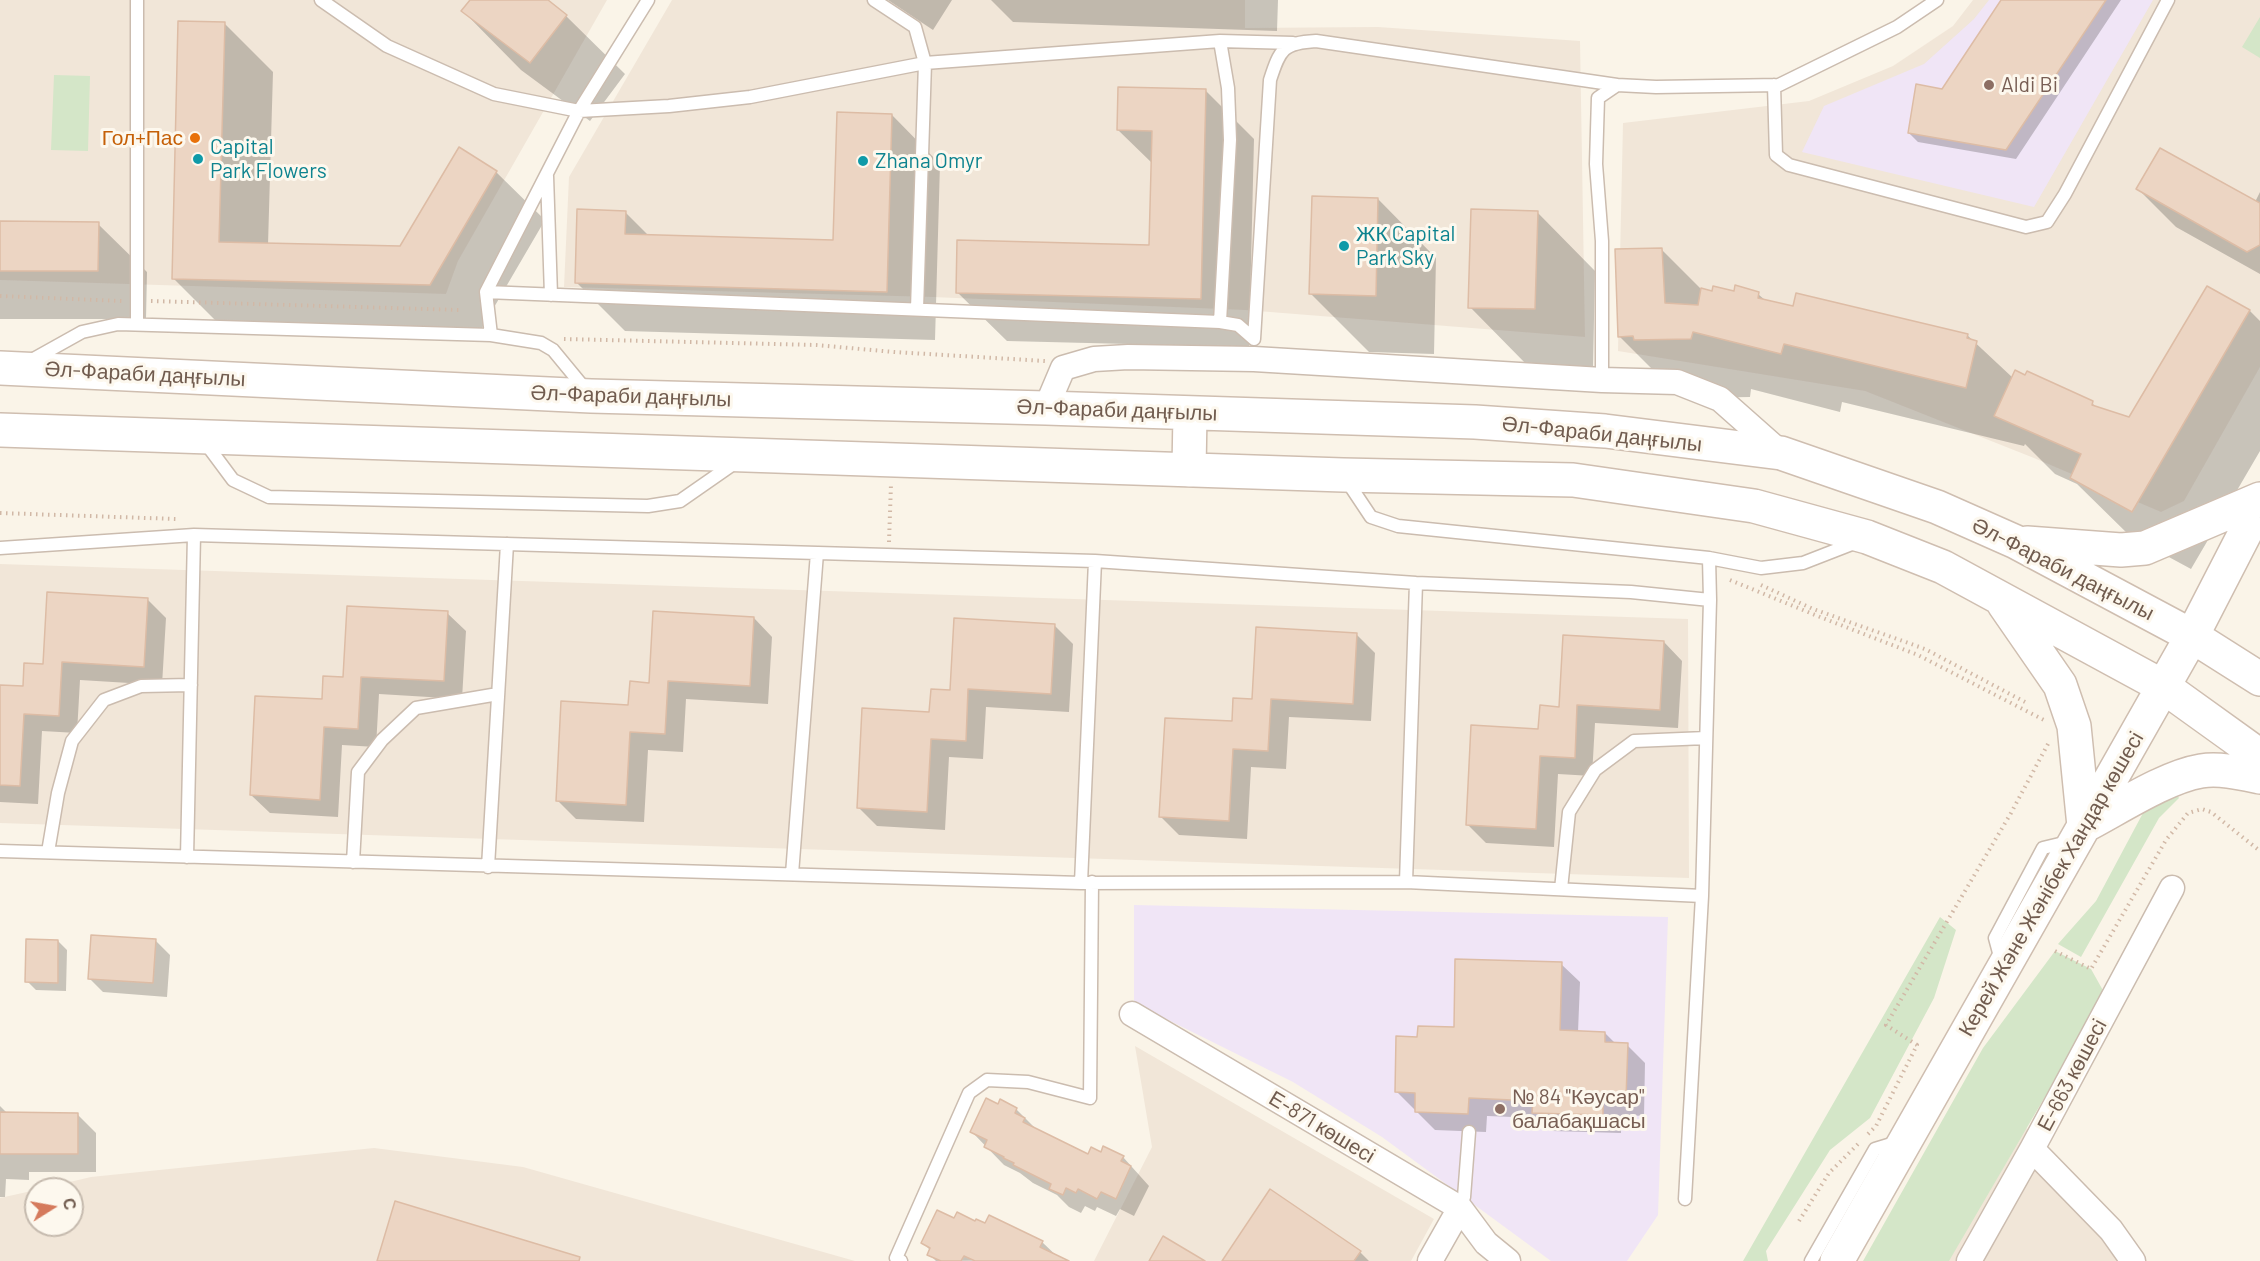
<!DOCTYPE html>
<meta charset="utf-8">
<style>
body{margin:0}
#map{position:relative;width:2260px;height:1261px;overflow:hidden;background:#faf4e8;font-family:Barlow,sans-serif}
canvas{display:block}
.north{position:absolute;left:24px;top:1177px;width:60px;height:60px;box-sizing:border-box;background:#fdf8ee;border:2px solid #c5baae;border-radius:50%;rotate:79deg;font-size:16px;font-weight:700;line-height:24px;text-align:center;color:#715c4f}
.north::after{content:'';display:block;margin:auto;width:21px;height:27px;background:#d57a5c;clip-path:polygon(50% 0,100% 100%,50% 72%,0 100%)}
</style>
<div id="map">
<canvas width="2260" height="1261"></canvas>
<div class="north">С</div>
</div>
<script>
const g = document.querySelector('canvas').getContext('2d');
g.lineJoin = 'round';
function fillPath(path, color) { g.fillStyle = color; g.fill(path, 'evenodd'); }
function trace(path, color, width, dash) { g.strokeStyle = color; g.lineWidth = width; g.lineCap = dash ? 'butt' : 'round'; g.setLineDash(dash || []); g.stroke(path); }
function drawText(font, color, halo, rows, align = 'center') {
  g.font = font + ' Barlow,sans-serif'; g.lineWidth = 6; g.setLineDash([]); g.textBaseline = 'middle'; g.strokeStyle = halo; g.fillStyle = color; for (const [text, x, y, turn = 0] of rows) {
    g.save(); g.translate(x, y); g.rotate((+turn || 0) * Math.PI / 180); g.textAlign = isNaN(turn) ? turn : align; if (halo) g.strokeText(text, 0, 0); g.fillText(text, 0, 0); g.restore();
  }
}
fillPath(new Path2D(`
 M0 0H607L458 261 446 294 0 280Z
 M672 0H1245V28L1378 27 1580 41 1585 337 1245 310 932 297 564 287 569 177Z
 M1973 0H2260V367L2184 501 2161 512 2034 458 1865 391 1618 351 1623 123 1809 101 1893 66 1953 26Z
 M0 564 1688 619 1689 878 0 823Z
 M1135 1046 1434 1219 1411 1261H1094L1152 1147Z
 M2025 1126 2123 1261H1948Z
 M374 1148 523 1167 855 1261H0V1198L36 1190V1225H72V1189H40L91 1177Z`), '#f1e6d8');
fillPath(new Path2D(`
 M1989 0H2153L2034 207 1802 152 1824 106 1924 64 1974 19Z
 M1134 905 1668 917 1658 1215 1627 1261H1551L1382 1137 1293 1082 1134 1003Z`), '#f0e5f6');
fillPath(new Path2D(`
 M2260 17V58L2242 47Z
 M54 75 90 76 88 151 51 150Z
 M2173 787 2179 798 2159 818 2081 957 2058 944 2096 901 2143 813 2156 799Z
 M1940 917 1956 930 1934 998 1870 1118 1830 1150 1766 1251 1768 1261H1743Z
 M2055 951 2091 969 2105 994 1949 1261H1863L1983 1048Z`), '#d4e6c8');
fillPath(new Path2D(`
 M472 0H545L566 16 625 74 590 121 521 70 463 11Z
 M888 0H952L933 30Z
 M991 0H1278L1277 31 1013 22Z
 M2003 0H2121L2016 159 1918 142 1909 133 1943 90Z
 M225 24 273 72 268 245 401 247 496 172 545 220 479 333 222 327 173 278Z
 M1206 91 1254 139 1249 347 1007 341 958 293 1151 246 1153 164 1118 130Z
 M892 115 940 164 935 340 625 331 576 282 625 212 649 236 835 241Z
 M2138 189 2255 202 2260 192V274L2176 227Z
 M1378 199 1436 258 1434 354 1369 352 1311 294Z
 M1537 212 1595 271 1593 367 1528 366 1470 307Z
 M0 223 98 224 147 272 146 319H0Z
 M1661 249 1702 290 1713 293 1758 294 1766 301 1794 308 1967 335 2013 378 2092 403 2098 409 2130 419 2208 288 2250 311 2260 321V451L2191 569 2130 536 2077 484 2055 474 2025 444 2024 446 1842 402 1840 412 1751 389 1750 397 1694 398 1678 395 1619 336Z
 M148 600 166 618 162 685 80 680 77 733 42 731 38 804 0 802V686L24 688 45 666Z
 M447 613 466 631 462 699 379 694 376 747 342 745 338 817 270 813 251 795 324 701 344 679Z
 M754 618 772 637 768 704 686 699 683 752 648 750 644 822 576 819 557 800 630 706 651 684Z
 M1054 625 1073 644 1069 712 986 707 983 759 949 757 945 830 877 826 858 807 951 691Z
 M1357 635 1375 653 1371 721 1289 717 1286 769 1251 767 1247 839 1179 835 1161 817 1233 723 1254 701Z
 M1664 642 1682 661 1678 728 1595 723 1592 776 1558 774 1554 847 1486 843 1467 824 1540 730 1560 708Z
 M58 941 67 950 66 991 36 990 27 981Z
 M156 941 170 955 167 997 103 992 89 978Z
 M1561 964 1580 982 1578 1032 1605 1033 1616 1044 1627 1045 1645 1063 1644 1116 1621 1115V1133L1552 1131 1539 1118 1487 1116 1486 1132 1435 1130 1396 1091 1419 1039 1455 1028Z
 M0 1106 8 1114H77L96 1133V1172H29V1180L6 1179 5 1197H0Z
 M998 1106 1016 1109 1035 1128 1034 1129 1089 1156 1102 1154 1123 1157 1149 1186 1134 1216 1120 1209 1116 1216 1097 1207 1095 1211 1085 1206 1081 1213 1069 1207 1057 1195 1033 1183 1020 1173 1004 1165 971 1131Z
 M955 1220 975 1223 1042 1242 1061 1260 936 1261 929 1254 931 1251 923 1243Z
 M1360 1252 1369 1261H1246Z`), '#0003');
const building = new Path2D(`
 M470 0H548L567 15 530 63 461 11Z
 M2001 0H2106L2006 150 1908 133 1916 84 1942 89Z
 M178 21 225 22 219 242 400 246 459 147 497 171 430 285 172 279Z
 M1118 87 1206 89 1201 299 956 293 957 240 1149 245 1152 131 1117 130Z
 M837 112 892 114 887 292 575 283 577 209 626 211 625 234 833 240Z
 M2160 148 2260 203V245L2247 252 2136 189Z
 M1312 196 1378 198 1376 296 1309 294Z
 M1471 209 1538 211 1535 309 1468 308Z
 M0 221 99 222 98 271H0Z
 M1662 248 1665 303 1698 305 1701 288 1712 291 1713 286 1734 291 1735 285 1759 292 1758 298 1793 306 1796 293 1968 334 1967 338 1977 341 1966 388 1784 344 1781 354 1693 332 1691 339 1634 340 1633 336 1618 337 1615 249Z
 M2207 286 2250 310 2132 512 2070 478 2081 454 1994 416 2015 370 2025 375 2027 371 2093 401 2092 405 2129 417Z
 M47 592 148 598 144 667 62 662 59 716 24 714 20 786 0 785V685L23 686 24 663 43 664Z
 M347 606 448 611 444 681 361 677 358 729 324 727 320 800 250 795 255 696 322 699 323 676 343 677Z
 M653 611 754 617 750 686 668 681 665 734 630 732 626 805 556 801 561 701 628 705 630 681 649 683Z
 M954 618 1055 624 1051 694 968 689 966 741 931 739 927 812 857 808 862 708 929 712 931 689 950 690Z
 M1256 627 1357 633 1353 704 1271 699 1268 751 1233 749 1229 821 1159 817 1165 718 1232 721 1233 698 1252 699Z
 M1563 635 1664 641 1660 710 1577 705 1575 758 1540 756 1536 829 1466 825 1471 725 1538 729 1540 705 1559 707Z
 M91 935 156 939 153 983 88 979Z
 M26 939 58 940V983L25 982Z
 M1455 959 1562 962 1560 1030 1605 1032V1042L1628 1043 1626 1098H1603V1115L1532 1113 1533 1101 1469 1098 1468 1114 1415 1112V1093L1395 1092 1396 1036 1417 1037 1418 1026 1454 1027Z
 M986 1098 998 1104 1000 1099 1017 1108 1015 1113 1025 1118 1023 1122 1088 1154 1091 1147 1101 1152 1103 1146 1124 1156 1121 1161 1131 1166 1116 1199 1101 1192 1097 1199 1078 1189 1076 1193 1066 1188 1063 1195 1049 1189 1051 1184 1013 1165 1014 1163 1003 1158 1004 1157 984 1147 987 1140 970 1132Z
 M0 1112 78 1113V1154H0Z
 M1270 1189 1361 1251 1354 1261H1222Z
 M395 1201 580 1257 579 1261H377Z
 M937 1210 954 1218 957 1212 975 1221 976 1219 985 1223 989 1215 1043 1241 1040 1247 1069 1261H975L964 1256 961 1261H941L927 1255 930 1248 921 1243Z
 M1163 1236 1205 1261H1149Z`);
fillPath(building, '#ecd5c3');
trace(building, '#ddbca5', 1.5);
const lane = new Path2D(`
 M321 0 387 46 494 94 579 111 669 106 750 97 925 63 1220 41 1228 88 1230 140 1220 322
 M874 0 915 27 925 63 917 309
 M1220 41 1293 43
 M1774 85 1776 155 1789 165 2026 227 2047 222 2065 194 2168 0
 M547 176 551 295
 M486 292 1220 322 1238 325 1254 339
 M137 324V0
 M491 335 486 292 579 111 648 0
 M1254 339 1270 80C1280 49 1283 43 1316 41L1617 85
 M30 361 82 332 118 324 491 335 541 343 553 350 586 390
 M1602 380V241L1596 164 1598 98 1617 85 1656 87 1779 85 1897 27 1937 0
 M204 441 233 480 269 497 648 506 680 501 736 462
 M1345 478 1371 517 1398 526 1709 558 1761 568 1803 563 1857 542
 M0 548 194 535 1095 561 1416 583 1631 592 1710 600
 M0 851 1081 883 1406 882 1702 896
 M48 852 58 793 72 741 104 700 141 686 191 685
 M187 857 194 535
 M353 862 358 772 382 740 416 708 498 694
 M488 867 507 544
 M792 874 817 553
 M1406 882 1416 583
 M1081 883 1095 561
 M1561 889 1569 812 1595 770 1634 741 1706 738
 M2001 960 1995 938 2043 848 2068 842
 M1685 1199 1702 896 1710 600 1709 558
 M1460 1208 1464 1197 1469 1132
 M901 1261 896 1258 969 1093 987 1080 1028 1082 1090 1098 1092 882
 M1811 1261 1875 1149 1898 1142`);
const street = new Path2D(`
 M1046 408 1063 368 1094 359 1128 357 1254 359 1602 380 1677 382 1720 399 1781 453
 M1132 1014 1460 1208 1486 1243 1508 1261
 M2032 1149 2111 1230 2133 1261
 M1430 1261 1460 1208
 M1969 1261 2032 1149 2172 888`);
const secondary = new Path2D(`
 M0 368 591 396 1046 408 1475 422 1605 431 1781 453 1937 507 2016 542 2192 636 2260 679
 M0 430 1343 475 1573 480 1754 506 1867 537 1943 567 2164 687 2260 756
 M1189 470 1190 413
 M2027 543 2121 550 2145 548 2260 499
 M2004 604 2060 685 2074 726 2084 826C2117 809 2165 777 2201 771 2220 768 2241 773 2260 777
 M1837 1261 2192 636 2260 504`);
trace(lane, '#cbbcaf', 15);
trace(street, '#cbbcaf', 27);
trace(secondary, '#cfbeb0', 36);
trace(new Path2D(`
 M0 296 122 301
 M151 301 461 310
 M564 339 816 345 894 352 1045 361
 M0 513 176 519
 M889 542 891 484
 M1730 580 1820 617 1918 655 2044 720
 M1761 585 1813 609 1925 649 2025 702
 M2055 951 2091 969 2166 840 2188 813 2202 809 2211 812 2260 851
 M1868 1134 1876 1126 1917 1045 1886 1025 2011 813 2049 742
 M1799 1221 1829 1173 1858 1144`), '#d1b8a6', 4, [1.5, 4.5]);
trace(lane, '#fff', 12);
trace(street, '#fff', 24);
trace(secondary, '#fff', 33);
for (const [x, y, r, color] of [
 [1989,85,6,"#8d6e63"],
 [195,138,6,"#e8710a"],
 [198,159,6,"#0f9aa8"],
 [863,161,6,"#0f9aa8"],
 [1344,246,6,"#0f9aa8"],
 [1500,1109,6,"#8d6e63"]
]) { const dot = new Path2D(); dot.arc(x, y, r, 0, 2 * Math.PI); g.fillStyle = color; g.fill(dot); trace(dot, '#fdf8ee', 2); }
drawText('21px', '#785e54', '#fdf8ee', [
 ["Aldi Bi",2001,85],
 ["№ 84 \"Кәусар\"",1512,1097],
 ["балабақшасы",1512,1121]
], 'left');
drawText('21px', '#c56008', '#fdf8ee', [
 ["Гол+Пас",183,138]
], 'right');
drawText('21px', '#0d838f', '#fdf8ee', [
 ["Capital",210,147],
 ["Park Flowers",210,171],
 ["Zhana Omyr",875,161],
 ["ЖК Capital",1356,234],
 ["Park Sky",1356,258]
], 'left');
drawText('21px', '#715c4f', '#fdf8ee', [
 ["Әл-Фараби даңғылы",145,374,3],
 ["Әл-Фараби даңғылы",631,396,2],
 ["Әл-Фараби даңғылы",1117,410,2],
 ["Әл-Фараби даңғылы",1602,434,6],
 ["Әл-Фараби даңғылы",2063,569,27],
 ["Керей Және Жәнібек Хандар көшесі",2051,884,-60],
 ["Е-663 көшесі",2072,1075,-62],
 ["Е-871 көшесі",1322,1127,31]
]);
</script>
